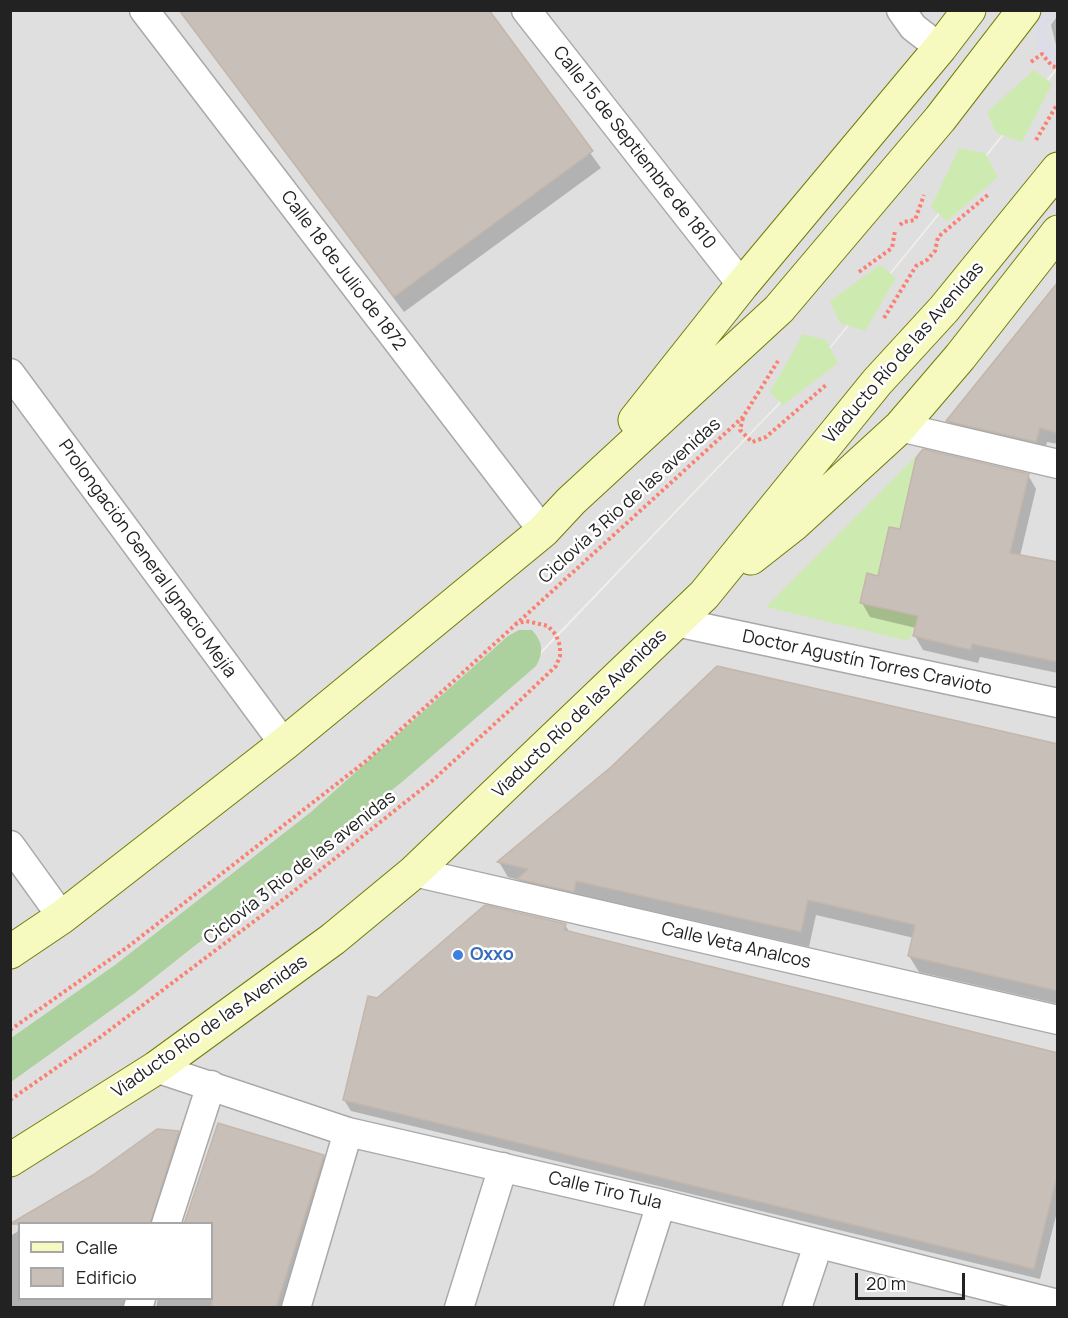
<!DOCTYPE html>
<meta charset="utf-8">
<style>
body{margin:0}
#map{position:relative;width:1068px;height:1318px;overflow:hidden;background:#f2efe9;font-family:Manrope,sans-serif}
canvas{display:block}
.frame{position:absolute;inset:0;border:12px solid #222;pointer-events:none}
.legend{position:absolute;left:18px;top:1222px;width:195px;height:78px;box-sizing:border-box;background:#fff;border:2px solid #a7a7a7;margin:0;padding:8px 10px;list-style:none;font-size:18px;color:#222}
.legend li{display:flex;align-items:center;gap:12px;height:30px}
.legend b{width:30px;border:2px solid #a7a7a7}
.scale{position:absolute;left:855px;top:1273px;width:110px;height:27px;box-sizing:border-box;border:3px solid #222;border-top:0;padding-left:8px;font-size:18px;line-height:21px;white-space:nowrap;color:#222;-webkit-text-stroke:4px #fff;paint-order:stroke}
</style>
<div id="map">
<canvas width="1068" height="1318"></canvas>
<div class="frame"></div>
<ul class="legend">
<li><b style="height:8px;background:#f7fabf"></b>Calle</li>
<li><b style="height:16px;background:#c7bfb8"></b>Edificio</li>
</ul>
<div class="scale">20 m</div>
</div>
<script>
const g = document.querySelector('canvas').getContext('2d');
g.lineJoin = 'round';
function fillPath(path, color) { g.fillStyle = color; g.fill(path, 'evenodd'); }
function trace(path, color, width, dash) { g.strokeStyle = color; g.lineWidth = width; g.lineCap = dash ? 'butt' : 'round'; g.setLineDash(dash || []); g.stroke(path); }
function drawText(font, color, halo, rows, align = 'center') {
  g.font = font + ' Manrope,sans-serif'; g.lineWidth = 5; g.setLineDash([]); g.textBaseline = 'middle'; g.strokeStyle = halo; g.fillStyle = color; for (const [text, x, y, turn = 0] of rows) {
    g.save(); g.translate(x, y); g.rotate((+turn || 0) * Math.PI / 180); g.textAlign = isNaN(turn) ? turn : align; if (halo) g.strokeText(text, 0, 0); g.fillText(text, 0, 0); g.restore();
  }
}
fillPath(new Path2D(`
 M11 11H1057V67L815 365 539 653 11 1067Z
 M1057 70V1307L11 1308V1070L540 655 816 366ZM20 1224H212V1298H20Z`), '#e0dfdf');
fillPath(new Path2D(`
 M1034 70 1052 84 1022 142 996 133 987 112Z
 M959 148 985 153 998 177 947 221 931 207Z
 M880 265 896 278 865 331 840 323 830 301Z
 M803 334 826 340 838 363 783 405 770 392Z
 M917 455 900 529 889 527 878 576 867 574 860 603 918 616 909 641 766 607Z`), '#cdebb0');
fillPath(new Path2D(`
 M519 630H532C543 642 544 652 536 666L402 782 135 993 11 1082V1038L115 965 311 812 508 636Z`), '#add19e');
fillPath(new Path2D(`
 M1042 11H1057L1049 25 1048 35 1057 54V68L1052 66 1036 47 1037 17Z`), '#dddde8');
fillPath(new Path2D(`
 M179 10H487L601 168 404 312Z
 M1058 15V53L1051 25Z
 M1058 283V444L1047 442 1044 455 956 435 948 421Z
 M1028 475 1036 489 1020 556 1058 564V673L980 657 978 663 923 650 915 636 916 628 870 617 862 603 879 578 901 531Z
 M718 667 1058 745V1004L919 972 909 956 914 938 816 915 809 947 585 896 582 907 527 894 519 880 508 877 499 862 612 768Z
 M565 925 570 933 1058 1054V1208L1040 1279 351 1111 344 1100 377 999Z
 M178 1133 184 1143 158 1224H20L22 1216Z
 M323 1156 329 1167 285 1308H156L158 1298H212V1224Z
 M20 1225V1298H134L130 1308H10V1236L17 1232Z`), '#0003');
const building = new Path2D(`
 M179 10H489L593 151 394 297Z
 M1058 282V433L1040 428 1036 442 946 421Z
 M923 449 1029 474 1010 553 1058 562V662L972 644 971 650 913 636 918 616 860 603 867 573 878 576 889 527 900 529 916 458Z
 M717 666 1058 744V991L908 956 915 925 808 900 801 932 576 881 574 892 517 879 528 869 497 862 611 767Z
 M485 905 566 924 564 930 1058 1053V1173L1034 1269 343 1100 368 996 377 998Z
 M218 1123 324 1155 276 1308H212V1224H184Z
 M157 1129 179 1131 150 1224H10L93 1175Z`);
fillPath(building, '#c7bfb8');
trace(building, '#c4b6ab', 1.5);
const street = new Path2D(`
 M144 10 543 531
 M526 10 742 285
 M901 10 913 27 940 48
 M10 373 284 744
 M900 427 1058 464
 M676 622 1058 703
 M10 845 62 917
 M414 872 1058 1020
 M156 1068 348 1132 661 1204 1058 1304
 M166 1224 211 1085
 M138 1308 141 1298
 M296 1308 348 1132
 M459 1308 503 1167
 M628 1308 661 1204
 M797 1308 818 1245`);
const secondary = new Path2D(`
 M635 420 742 285 940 48 969 10
 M751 558 793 525 900 427 960 357 1058 232
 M10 952 62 917 284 744 543 531 571 501 779 309 940 119 1024 10
 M10 1160 156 1068 333 939 414 872 704 595 877 382 944 309 1058 169`);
trace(street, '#a9a9a9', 31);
trace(secondary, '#707d05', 35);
trace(new Path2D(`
 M1031 62 1042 54 1052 66 1058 68
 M1036 140 1058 103
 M900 225 903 222 915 220 924 195
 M859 272 892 248 895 231
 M884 318 916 266 927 260 935 251 938 237 990 193
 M743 418 740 430 752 442 766 437 826 385
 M10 1030 129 946 366 761 743 417 778 361
 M10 1100 99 1038 289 895 433 780 512 708 556 666 560 656V646L556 635 548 626 526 621 515 624`), '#fa8072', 4, [3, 3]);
trace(street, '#fff', 28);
trace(secondary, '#f7fabf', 33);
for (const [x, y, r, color] of [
 [458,955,6,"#3f7fe0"]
]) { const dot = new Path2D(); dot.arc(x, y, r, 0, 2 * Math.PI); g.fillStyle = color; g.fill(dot); trace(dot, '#fff', 2); }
drawText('18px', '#222', '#fff', [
 ["Calle 15 de Septiembre de 1810",634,148,52],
 ["Calle 18 de Julio de 1872",343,271,53],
 ["Viaducto Río de las Avenidas",904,353,-49],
 ["Ciclovía 3 Rio de las avenidas",630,501,-42],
 ["Prolongación General Ignacio Mejía",147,559,54],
 ["Doctor Agustín Torres Cravioto",867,663,12],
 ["Viaducto Río de las Avenidas",580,714,-44],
 ["Ciclovía 3 Rio de las avenidas",300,868,-38],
 ["Calle Veta Analcos",736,946,13],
 ["Viaducto Río de las Avenidas",210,1027,-35],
 ["Calle Tiro Tula",605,1191,13]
]);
drawText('bold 18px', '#366cbe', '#fff', [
 ["Oxxo",470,955]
], 'left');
</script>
